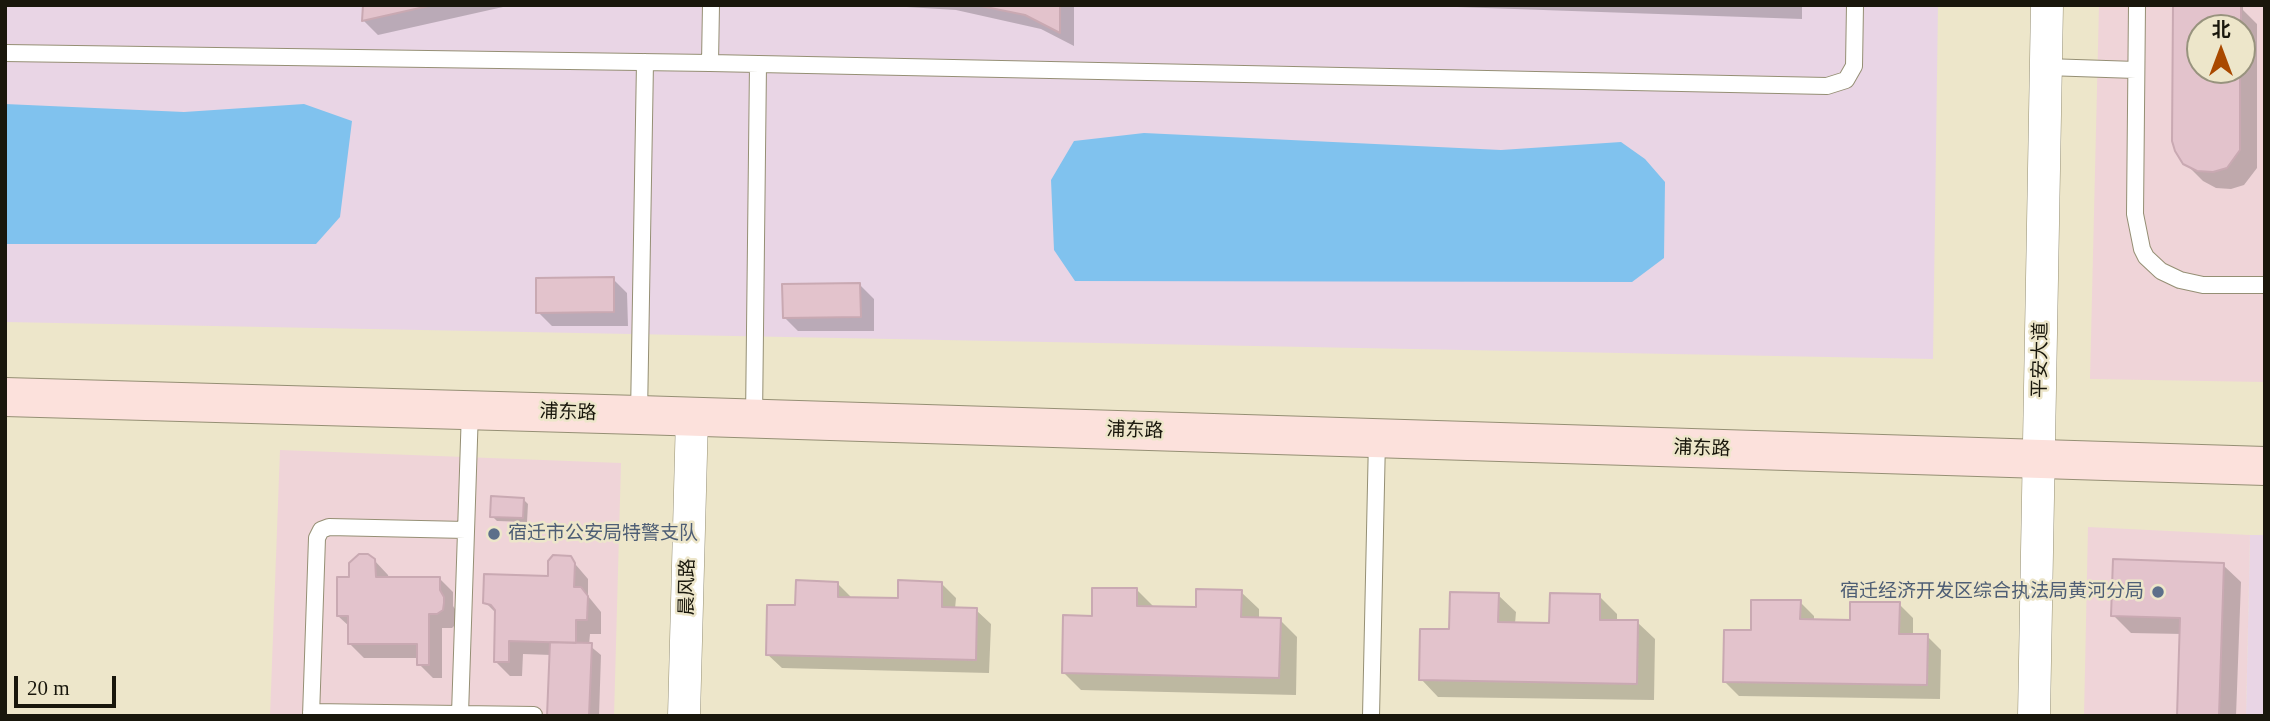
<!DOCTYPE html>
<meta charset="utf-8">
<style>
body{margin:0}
#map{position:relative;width:2270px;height:721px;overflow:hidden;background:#ede6ca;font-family:"Times New Roman","Noto Sans SC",serif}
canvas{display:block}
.frame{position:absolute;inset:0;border:7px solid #19170c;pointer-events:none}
.north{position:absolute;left:2186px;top:14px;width:70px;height:70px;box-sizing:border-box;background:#ede6ca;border:2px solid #98937e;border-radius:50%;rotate:0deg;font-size:19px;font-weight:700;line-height:28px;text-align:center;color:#19170c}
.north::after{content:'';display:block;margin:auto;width:24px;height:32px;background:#a94900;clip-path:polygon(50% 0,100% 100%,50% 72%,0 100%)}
.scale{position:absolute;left:14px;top:676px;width:102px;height:32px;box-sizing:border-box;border:4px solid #19170c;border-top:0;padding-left:9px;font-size:21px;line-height:24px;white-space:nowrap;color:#19170c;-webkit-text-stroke:5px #ede6ca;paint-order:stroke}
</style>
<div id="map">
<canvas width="2270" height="721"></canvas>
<div class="frame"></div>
<div class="north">北</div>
<div class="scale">20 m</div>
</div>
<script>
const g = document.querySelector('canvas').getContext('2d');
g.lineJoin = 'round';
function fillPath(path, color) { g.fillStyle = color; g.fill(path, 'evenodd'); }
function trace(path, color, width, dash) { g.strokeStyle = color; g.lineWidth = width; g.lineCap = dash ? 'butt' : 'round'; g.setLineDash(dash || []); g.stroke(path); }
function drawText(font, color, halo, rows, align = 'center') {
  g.font = font + ' "Times New Roman","Noto Sans SC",serif'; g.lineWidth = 5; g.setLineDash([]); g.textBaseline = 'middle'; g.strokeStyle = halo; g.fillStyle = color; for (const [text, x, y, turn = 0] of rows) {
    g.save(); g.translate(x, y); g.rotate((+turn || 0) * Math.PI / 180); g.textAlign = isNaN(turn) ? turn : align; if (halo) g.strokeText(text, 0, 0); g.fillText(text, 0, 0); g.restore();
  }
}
fillPath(new Path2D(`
 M2099 5H2265V382L2090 379ZM2200 28H2242V70H2200Z
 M280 450 621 463 614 716H270Z
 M2088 527 2250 535 2246 716H2084Z`), '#efd4d8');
fillPath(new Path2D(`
 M5 5H1938L1933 359 5 322Z
 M2250 535H2265V716H2246Z`), '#e9d5e5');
fillPath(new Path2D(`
 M5 104 184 112 304 104 352 121 340 217 316 244H5Z
 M1144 133 1501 150 1621 142 1645 159 1665 182 1664 258 1632 282 1075 281 1054 250 1051 180 1074 141Z`), '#80c2ee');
fillPath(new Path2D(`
 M365 5H521L503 7 378 35 364 21Z
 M810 5H1074V46L1041 29 956 10 890 6Z
 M1399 5H1802V19Z
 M2195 5H2243V10L2257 24V168L2244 185 2231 189 2216 188 2203 181 2185 163ZM2200 28H2242V70H2200Z
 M613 279 627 293 628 326H552L538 312Z
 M860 285 874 299V331H798L784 317Z
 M523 499 528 504 527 522 497 521 492 516Z
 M570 558 588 579V596L601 612V634H590L589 645 601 655 599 716H549L551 655 523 654 522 676H510L496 662 497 614 485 602 549 578Z
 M374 560 388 575 389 579 439 578 453 592V606L457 612 456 624 452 628H442V678H433L419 664V658H364L350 644V627L338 616 351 578Z
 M2223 565 2241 582 2236 716H2179L2182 634 2131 633 2113 615Z
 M837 583 852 598 900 600 941 583 956 598 955 609 976 610 991 624 989 673 782 668 767 654 797 607Z
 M1137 590 1155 608 1198 609 1241 592 1259 609V619L1280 620 1297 637 1296 695 1081 690 1064 673 1093 618Z
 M1498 595 1516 612 1515 624 1551 625 1599 596 1617 614V622H1637L1655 639 1654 700 1438 697 1421 679 1451 631Z
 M1800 602 1814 616V621H1852L1899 604 1913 618V636H1927L1941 650 1940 699 1739 696 1725 682 1753 632Z`), '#0003');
const building = new Path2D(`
 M363 5H433L362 21Z
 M976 5H1060V33L1025 15Z
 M2173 5H2241V28H2200V70H2240V150L2227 168 2213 172 2197 171 2183 164 2175 151 2172 141Z
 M614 277V312L536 313V278Z
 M860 283 861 317 783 318 782 284Z
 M491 496 524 498 523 518 490 517Z
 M359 554H368L375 559 376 577H440V590L444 597V603L443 610 437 614H429V665H417V644H348V616H337V577H349V563Z
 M553 555 571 556 575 563 574 587H581L588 596 587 620H576V643L509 641V662H494L495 610 491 605 483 603 484 574 548 576V561Z
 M2113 559 2224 563 2219 716H2177L2180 618 2111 616Z
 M796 580 838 582V597L898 598V580L942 582V607L977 608 976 660 766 655 767 605H795Z
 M1092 588H1137V606L1196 607V589L1242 590 1241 617 1281 618 1279 678 1062 673 1063 615 1092 616Z
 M1450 592 1499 593 1498 622 1549 623 1550 593 1600 594V620H1638L1637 684 1419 680 1420 629H1449Z
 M1751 600H1801L1800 619 1850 620V602H1900L1899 634H1928L1927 685 1723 682 1724 630H1751Z
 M550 642 592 643 589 716H547Z`);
fillPath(building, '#e3c3cc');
trace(building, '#c9a9b2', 2);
const lane = new Path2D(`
 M2137 5 2135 214 2142 249 2146 257 2161 271 2180 280 2203 285H2265
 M5 53 710 63 1827 86 1846 80 1854 66 1855 5
 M710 63 711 5
 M2046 67 2136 70
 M639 415 645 62
 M754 419 758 64
 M311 712 534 715
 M460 714 470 410
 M311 716 317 538 321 530 329 527 466 530
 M1371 716 1377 439`);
const street = new Path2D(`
 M684 716 692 416
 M2034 716 2047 5`);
const secondary = new Path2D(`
 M5 397 639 415 2265 466`);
trace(lane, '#958f74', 18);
trace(street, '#958f74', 33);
trace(secondary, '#958f74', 40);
trace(lane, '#fff', 16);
trace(street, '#fff', 32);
trace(secondary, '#fce1dc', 38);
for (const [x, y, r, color] of [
 [494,534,7,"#5c6f8a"],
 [2158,592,7,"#5c6f8a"]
]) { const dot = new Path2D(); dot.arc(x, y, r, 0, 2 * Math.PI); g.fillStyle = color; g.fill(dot); trace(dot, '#ede6ca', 2.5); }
drawText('19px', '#19170c', '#ede6ca', [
 ["平安大道",2041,360,-89],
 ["浦东路",568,413,2],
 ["浦东路",1135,431,2],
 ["浦东路",1702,449,2],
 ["晨风路",688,587,-89]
]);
drawText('19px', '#4e5e75', '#ede6ca', [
 ["宿迁市公安局特警支队",508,534],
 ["宿迁经济开发区综合执法局黄河分局",2144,592,"right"]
], 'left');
</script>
